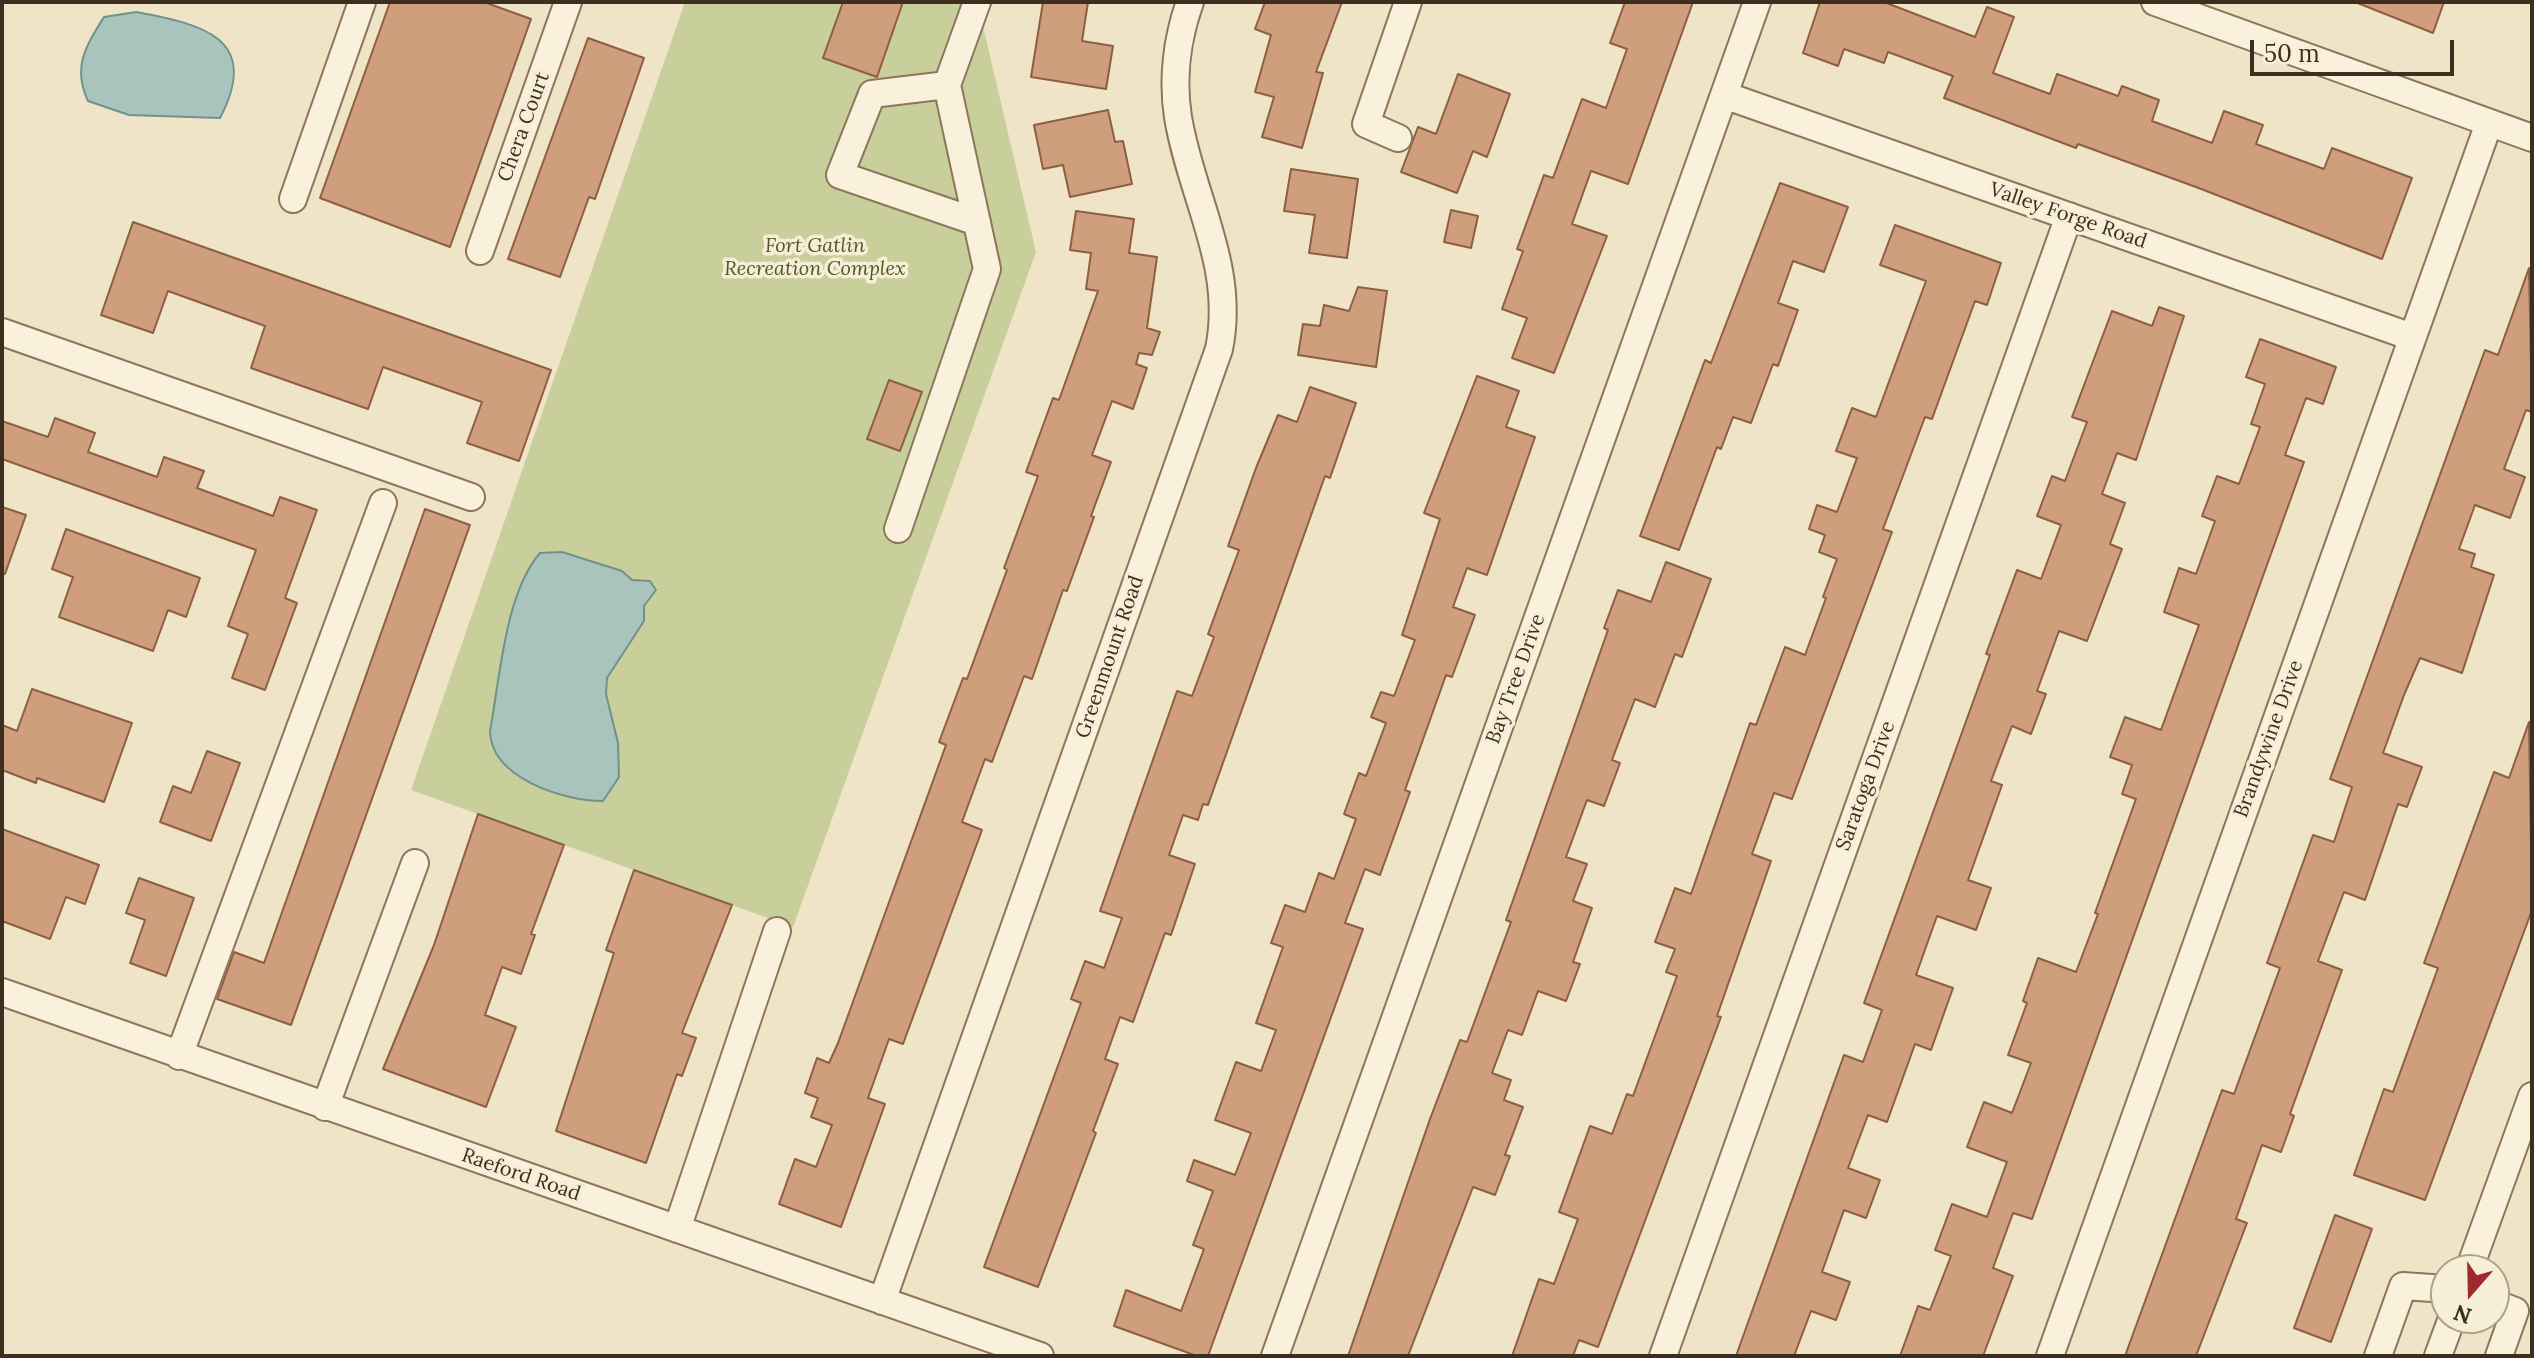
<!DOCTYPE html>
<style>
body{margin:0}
#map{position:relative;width:2534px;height:1358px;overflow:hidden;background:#f0e4c8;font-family:Lora,serif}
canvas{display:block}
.frame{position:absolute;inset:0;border:4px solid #3d2e20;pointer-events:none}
.north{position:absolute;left:2430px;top:1254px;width:80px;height:80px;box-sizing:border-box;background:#f7eed8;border:2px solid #ada18e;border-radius:50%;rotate:200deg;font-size:22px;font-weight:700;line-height:32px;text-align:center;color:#3d2e20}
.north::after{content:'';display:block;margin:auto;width:28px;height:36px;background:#9e2a2b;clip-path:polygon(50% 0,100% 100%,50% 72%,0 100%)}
.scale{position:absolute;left:2250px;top:40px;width:204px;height:36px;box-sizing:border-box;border:4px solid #3d2e20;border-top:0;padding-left:10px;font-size:24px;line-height:28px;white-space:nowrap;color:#3d2e20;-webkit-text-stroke:6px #f7eed8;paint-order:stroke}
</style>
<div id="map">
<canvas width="2534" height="1358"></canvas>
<div class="frame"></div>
<div class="north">N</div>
<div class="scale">50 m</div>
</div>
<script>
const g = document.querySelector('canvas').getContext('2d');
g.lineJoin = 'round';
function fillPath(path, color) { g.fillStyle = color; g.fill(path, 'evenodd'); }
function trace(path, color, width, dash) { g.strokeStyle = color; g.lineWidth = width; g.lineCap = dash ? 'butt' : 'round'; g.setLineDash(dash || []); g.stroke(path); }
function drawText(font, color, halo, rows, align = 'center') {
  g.font = font + ' Lora,serif'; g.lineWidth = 7; g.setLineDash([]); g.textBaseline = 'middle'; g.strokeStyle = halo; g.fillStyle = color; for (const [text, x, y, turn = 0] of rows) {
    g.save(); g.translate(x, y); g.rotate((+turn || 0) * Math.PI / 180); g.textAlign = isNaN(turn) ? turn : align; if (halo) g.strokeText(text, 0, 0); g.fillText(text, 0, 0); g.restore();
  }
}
fillPath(new Path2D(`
 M685 2H989L982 22 1036 252 793 927 411 790Z`), '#c9cf9b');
const water = new Path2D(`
 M136 12C202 24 262 38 220 118L129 115 88 101C72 67 86 46 104 17Z
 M562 552 622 571 632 580 650 581 656 590 644 606V621L607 678 606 694 618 743 619 777 603 801C563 801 491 778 490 731 500 678 505 593 540 553Z`);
fillPath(water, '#a9c4bc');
trace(water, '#6f938a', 2);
const building = new Path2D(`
 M390 2H484L531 19 450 247 320 198Z
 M843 2H903L877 77 823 58Z
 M1043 2H1088L1082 41 1113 46 1106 89 1031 77Z
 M1265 2H1342L1316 72 1323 73 1302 148 1262 137 1274 97 1255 92 1271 35 1255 29Z
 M1625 2H1693L1628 184 1591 171 1572 224 1607 236 1554 373 1512 358 1527 318 1502 309 1523 251 1517 249 1544 175 1553 178 1582 99 1606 108 1627 49 1610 43Z
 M1820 2H1884L1975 37 1987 7 2014 17 1993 73 2050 94 2057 74 2118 96 2122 86 2159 100 2152 121 2212 143 2224 111 2263 125 2256 144 2324 169 2332 148 2412 178 2382 259 2196 187 2078 144 2076 148 1944 98 1953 76 1888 52 1884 63 1844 49 1838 66 1803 53Z
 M2355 2H2444L2433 33Z
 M588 38 644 58 595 199 589 197 560 277 508 259Z
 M1458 74 1510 94 1487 157 1473 151 1457 193 1401 172 1418 127 1436 134Z
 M1108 110 1115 142 1123 141 1132 184 1070 197 1063 165 1043 169 1034 125Z
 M1291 169 1358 179 1347 258 1309 253 1315 215 1284 211Z
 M1780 183 1848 207 1824 272 1793 261 1778 303 1798 310 1778 366 1773 364 1751 423 1733 417 1721 449 1717 447 1679 550 1640 536 1705 360 1711 363Z
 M1451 210 1478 216 1471 248 1444 242Z
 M1076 211 1134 219 1129 253 1157 257 1147 328 1160 332 1152 355 1139 353 1136 364 1147 368 1133 409 1112 401 1092 455 1111 462 1091 516 1094 517 1067 591 1063 590 1032 679 1024 676 992 762 985 759 962 822 982 830 903 1044 889 1039 868 1098 885 1104 841 1227 779 1204 795 1159 816 1167 832 1125 811 1117 818 1098 805 1093 817 1058 829 1063 838 1043 946 745 939 742 963 678 967 679 1007 570 1004 568 1038 476 1026 472 1053 398 1059 400 1098 291 1086 289 1091 253 1070 250Z
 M133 222 551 370 519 461 467 443 482 402 383 367 368 409 302 386 251 368 265 326 168 291 153 333 101 315Z
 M1895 225 2001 263 1987 305 1975 301 1932 419 1925 417 1883 529 1892 532 1792 799 1774 793 1752 854 1771 861 1717 1016 1721 1017 1598 1347 1579 1340 1573 1356H1512L1539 1279 1554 1284 1578 1219 1559 1212 1590 1126 1612 1134 1627 1094 1633 1096 1677 976 1666 972 1675 949 1655 942 1675 888 1691 894 1750 723 1756 725 1785 647 1805 655 1826 598 1823 597 1837 559 1819 552 1825 535 1809 529 1817 505 1837 512 1857 458 1836 451 1852 408 1876 417 1926 281 1880 265Z
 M2529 268 2532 412 2526 410 2504 469 2525 477 2510 518 2475 505 2459 549 2475 554 2471 567 2494 575 2462 673 2420 658 2404 695 2383 753 2422 767 2407 807 2398 804 2365 900 2344 892 2318 961 2342 970 2290 1114 2294 1116 2281 1152 2262 1145 2236 1219 2247 1223 2196 1356H2125L2222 1090 2234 1094 2280 968 2267 963 2313 835 2334 842 2352 787 2330 779 2485 350 2498 355Z
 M1358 287 1387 291 1376 367 1298 355 1303 324 1320 326 1324 305 1349 311Z
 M2159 307 2184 316 2136 460 2117 453 2102 494 2125 503 2110 544 2122 549 2087 641 2059 631 2037 691 2046 694 2031 734 2012 726 1991 781 2002 785 1968 880 1991 888 1976 930 1937 916 1916 975 1953 988 1931 1050 1915 1044 1887 1122 1868 1115 1848 1168 1880 1180 1866 1218 1844 1210 1822 1272 1850 1282 1836 1320 1811 1311 1794 1356H1736L1844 1055 1863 1062 1882 1010 1864 1003 1990 655 1986 654 2017 570 2041 579 2061 525 2037 516 2052 476 2065 481 2087 422 2072 417 2112 311 2152 326Z
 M2260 339 2336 367 2323 404 2306 398 2285 455 2304 462 2032 1219 2013 1213 1993 1268 2013 1276 1983 1356H1900L1918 1306 1930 1310 1951 1256 1935 1250 1952 1204 1987 1217 2007 1162 1967 1147 1984 1102 2012 1113 2031 1063 2008 1055 2027 1003 2023 1001 2038 958 2076 972 2098 914 2095 913 2136 799 2122 794 2132 765 2110 757 2125 717 2161 730 2199 625 2164 612 2179 568 2196 574 2215 521 2202 516 2217 476 2239 484 2260 427 2251 424 2265 384 2246 377Z
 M1477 376 1519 391 1506 427 1535 437 1487 575 1467 568 1453 607 1475 615 1452 677 1446 675 1405 790 1410 792 1380 875 1365 869 1345 923 1363 929 1208 1356H1197L1114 1326 1126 1290 1181 1311 1204 1249 1193 1245 1213 1191 1187 1181 1194 1160 1235 1175 1251 1133 1215 1120 1236 1062 1261 1071 1276 1030 1256 1023 1283 947 1271 943 1285 905 1305 912 1319 873 1334 879 1356 819 1344 814 1359 773 1366 776 1386 723 1371 717 1381 692 1394 696 1415 640 1402 635 1440 519 1424 513Z
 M889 380 922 392 900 451 867 439Z
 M1310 387 1356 403 1330 478 1325 476 1208 805 1203 804 1198 820 1183 815 1169 855 1195 864 1171 935 1165 933 1133 1022 1120 1017 1105 1059 1118 1064 1093 1131 1096 1133 1038 1287 984 1267 1081 1003 1071 999 1085 961 1104 968 1122 918 1100 911 1177 691 1192 696 1214 637 1208 634 1239 550 1228 546 1256 468 1278 415 1297 422Z
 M55 418 95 433 88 452 157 477 164 457 204 471 197 488 273 516 280 497 317 510 285 598 297 603 265 690 232 678 248 634 228 626 256 550 2 459V421L48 437Z
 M2 507 26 515 5 574 2 573Z
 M425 509 470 525 291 1025 217 999 234 952 264 963Z
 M66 529 200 578 186 617 168 610 153 651 59 617 73 577 52 569Z
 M1666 562 1711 579 1682 657 1675 654 1655 707 1635 699 1612 760 1620 763 1604 806 1587 800 1566 857 1587 864 1573 901 1592 908 1573 962 1580 964 1566 1001 1538 991 1522 1035 1508 1030 1492 1073 1511 1080 1504 1100 1523 1107 1505 1155 1510 1156 1495 1195 1473 1187 1408 1356H1348L1430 1119 1460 1040 1467 1042 1511 922 1506 920 1608 630 1604 628 1618 590 1651 602Z
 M32 689 132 723 104 802 37 778 36 783 2 770V725L17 731Z
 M2529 722 2532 910 2425 1200 2354 1175 2384 1089 2393 1092 2438 968 2424 963 2494 772 2509 778Z
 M207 751 240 763 211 841 160 822 173 786 191 793Z
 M478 814 564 845 531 934 535 935 521 974 502 967 485 1015 516 1027 486 1107 383 1069 434 945Z
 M2 829 99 865 85 904 66 897 50 939 2 921Z
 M634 870 732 905 682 1033 696 1038 682 1076 677 1074 646 1163 556 1131 614 953 606 950Z
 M139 878 194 898 166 976 130 963 145 920 126 913Z
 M2335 1215 2372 1229 2331 1342 2294 1328Z`);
fillPath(building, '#cf9f7d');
trace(building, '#8d5f41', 2);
const minor = new Path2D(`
 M2155 2 2532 138
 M947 85 872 94 840 175 977 222
 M1724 95 2412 337
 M1398 138 1366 124 1408 2
 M293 199 362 2
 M480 251 568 2
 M2 332 471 497
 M898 529 987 269 947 85 977 2
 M2 992 1040 1356
 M179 1056 383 503
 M325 1107 415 863
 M677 1229 777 931
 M2469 1270 2532 1096
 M882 1301 1219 349C1236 266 1191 197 1178 117 1172 79 1177 38 1190 2
 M2494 1303 2515 1311 2499 1356
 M1275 1356 1757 2
 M1663 1356 2069 216
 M2050 1356 2489 123
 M2378 1356 2403 1286 2446 1289
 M2438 1356 2452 1318`);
trace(minor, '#8d765c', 30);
trace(minor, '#faf1dc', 26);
drawText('20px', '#3d2e20', '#f7eed8', [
 ["Chera Court",524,127,-70],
 ["Valley Forge Road",2068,216,19],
 ["Greenmount Road",1110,657,-71],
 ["Bay Tree Drive",1516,679,-70],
 ["Brandywine Drive",2269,739,-70],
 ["Saratoga Drive",1866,786,-70],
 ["Raeford Road",521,1175,19]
]);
drawText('italic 20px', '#4d5a26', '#f7eed8', [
 ["Fort Gatlin",815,246],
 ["Recreation Complex",815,269]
]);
</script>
